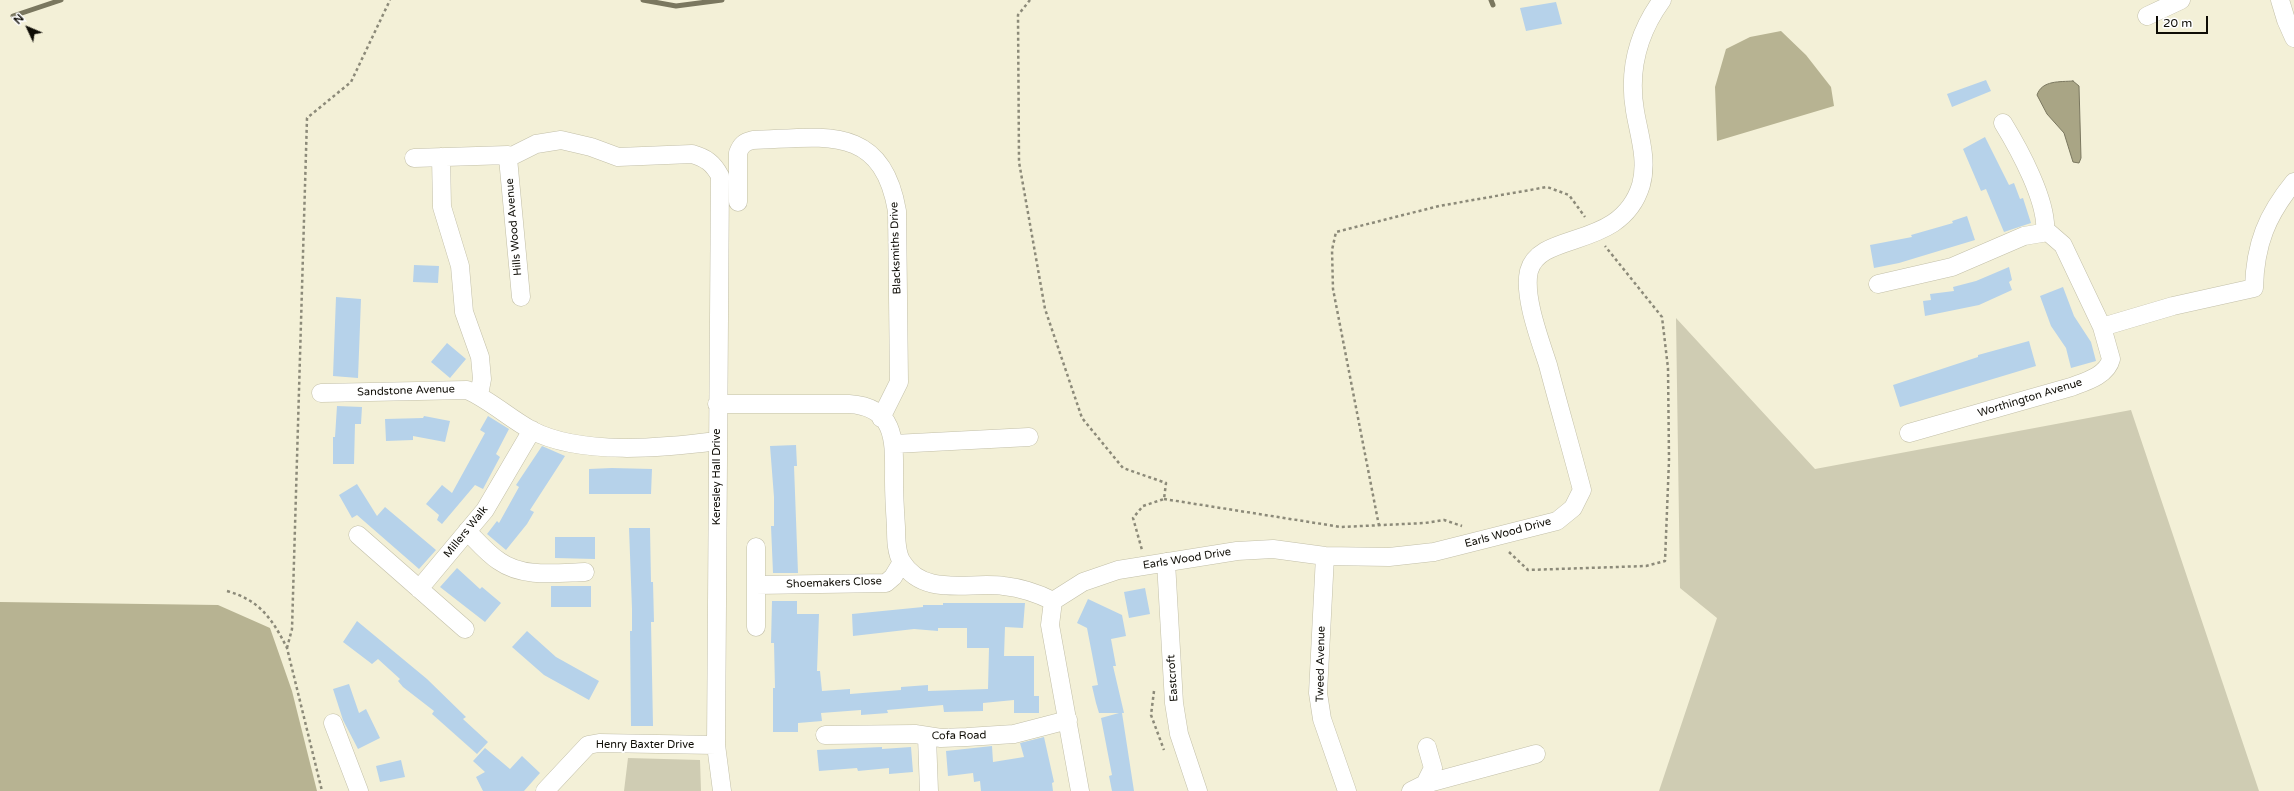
<!DOCTYPE html>
<style>
body{margin:0}
#map{position:relative;width:2294px;height:791px;overflow:hidden;background:#f3f0d7;font-family:"Varela Round",sans-serif}
canvas{display:block}
.north{position:absolute;left:8px;top:8px;width:40px;height:40px;-webkit-text-stroke:3px #fff;paint-order:stroke;rotate:314deg;font-size:11px;font-weight:700;line-height:16px;text-align:center;color:#0e0c05}
.north::after{content:'';display:block;margin:auto;width:14px;height:18px;background:#0e0c05;clip-path:polygon(50% 0,100% 100%,50% 72%,0 100%)}
.scale{position:absolute;left:2156px;top:16px;width:52px;height:18px;box-sizing:border-box;border:2px solid #0e0c05;border-top:0;padding-left:5px;font-size:12px;line-height:14px;white-space:nowrap;color:#0e0c05;-webkit-text-stroke:3px #fff;paint-order:stroke}
</style>
<div id="map">
<canvas width="2294" height="791"></canvas>
<div class="north">N</div>
<div class="scale">20 m</div>
</div>
<script>
const g = document.querySelector('canvas').getContext('2d');
g.lineJoin = 'round';
function fillPath(path, color) { g.fillStyle = color; g.fill(path, 'evenodd'); }
function trace(path, color, width, dash) { g.strokeStyle = color; g.lineWidth = width; g.lineCap = dash ? 'butt' : 'round'; g.setLineDash(dash || []); g.stroke(path); }
function drawText(font, color, halo, rows, align = 'center') {
  g.font = font + ' "Varela Round",sans-serif'; g.lineWidth = 4; g.setLineDash([]); g.textBaseline = 'middle'; g.strokeStyle = halo; g.fillStyle = color; for (const [text, x, y, turn = 0] of rows) {
    g.save(); g.translate(x, y); g.rotate((+turn || 0) * Math.PI / 180); g.textAlign = isNaN(turn) ? turn : align; if (halo) g.strokeText(text, 0, 0); g.fillText(text, 0, 0); g.restore();
  }
}
fillPath(new Path2D(`
 M1676 318 1815 469 2131 410 2259 791H1659L1717 618 1680 588Z
 M628 758 700 760 701 791H624Z`), '#cfccb3');
fillPath(new Path2D(`
 M1781 31 1806 55 1831 87 1834 106 1717 141 1715 87 1726 49 1750 37Z
 M0 602 218 605 270 628 292 691 317 791H0Z`), '#b7b392');
const water = new Path2D(`
 M2073 81 2079 86 2081 158 2079 163 2073 162 2064 133 2047 114 2037 95C2042 80 2060 82 2073 81Z`);
fillPath(water, '#a9a585');
trace(water, '#7a775f', 1);
trace(new Path2D(`
 M643 0 676 6 722 0
 M1491 0 1493 5
 M13 16 61 0`), '#7a775f', 5);
fillPath(new Path2D(`
 M1556 2 1562 24 1526 31 1520 8Z
 M1986 80 1991 91 1952 107 1947 94Z
 M1985 137 2009 185 2014 183 2020 199 2023 198 2031 223 2004 232 1986 189 1981 191 1963 149Z
 M1967 216 1975 240 1899 263 1874 268 1870 245 1912 237 1911 235 1953 223 1952 221Z
 M414 265 439 266 438 283 413 282Z
 M2009 267 2012 280 2009 282 2012 290 1979 305 1925 316 1923 301 1931 300 1930 294 1954 291 1953 287 1976 281Z
 M2063 287 2074 316 2091 342 2096 361 2071 368 2066 348 2051 326 2040 296Z
 M336 297 361 299 358 378 333 376Z
 M2029 341 2036 366 1900 407 1893 385 1978 357V355Z
 M447 343 466 359 450 378 431 362Z
 M337 406 362 407 361 424H355L354 464H333V437H335Z
 M424 416 450 421 445 442 413 436V440L386 441 385 419 423 418Z
 M488 416 509 429 496 454 500 457 483 489 475 485 442 524 437 520 439 515 426 504 442 485 452 493 485 433 480 430Z
 M796 445 797 466H794L798 573H773L771 526H774V497L770 446Z
 M542 446 565 456 530 510 534 512 527 524 506 550 487 534 497 521 499 523 519 487 516 485Z
 M612 468 652 469 651 494H589V469Z
 M357 484 377 516 385 507 436 550 419 569 357 515 352 518 339 495Z
 M629 528H650L651 582H653L654 622H651L653 726H631L630 631H632V609Z
 M555 537H595V559L555 558Z
 M457 568 480 589 482 587 501 603 485 622 440 587Z
 M551 586H591V607H551Z
 M1145 588 1150 614 1129 618 1124 592Z
 M1088 599 1122 615 1126 636 1111 639 1116 666H1113L1124 713H1122L1134 791H1112L1109 776 1112 775 1101 718 1119 713H1099L1096 703 1092 686 1098 685 1087 628 1077 623Z
 M772 601H797V614H819L817 671H820L822 691 850 689V694L901 690V687L928 685V691L988 689 989 648H967V628H938V631L914 629 853 636 852 614 923 607V605H943V603H1025L1023 628 1005 627 1004 656H1034V696H1039V713H1014V700L983 703V711L944 712 943 705 887 710 888 713 861 715V710L821 713 822 721 798 723V732H773V688H775L774 643H771Z
 M357 621 427 679 466 717 463 719 488 742 477 754 432 714 434 711 403 687 398 681 400 679 378 659 372 664 343 642Z
 M527 631 556 657 599 681 589 700 544 675 512 647Z
 M349 684 359 713 366 709 380 738 358 749 343 720 333 689Z
 M1044 737 1054 782 1052 783 1053 791H981L980 781 974 782 973 773 948 776 946 751 992 746 993 762 1024 757 1020 743Z
 M882 747V749L911 747 913 772 889 774V768L858 771 857 768 819 771 817 750Z
 M485 748 510 769 522 756 540 773 524 791H483L476 777 485 772 473 761Z
 M401 760 405 777 380 782 376 766Z`), '#b6d2ea');
const minor = new Path2D(`
 M2280 0 2286 20 2294 38
 M2147 16 2181 0
 M2003 123C2019 149 2048 202 2045 232
 M441 157 442 207 460 266 464 312 480 357 482 379 479 395
 M414 158 508 155V158L536 144 561 140 591 147 618 157 692 154C706 158 713 163 720 176L716 745 722 791
 M508 158 521 297
 M738 202V153C741 145 744 142 753 140 822 138 882 122 897 211L899 382 881 418
 M1878 284 1952 267 2024 236 2048 232 2063 245 2102 327 2173 306 2254 288C2255 244 2267 215 2294 182
 M321 393 467 390C490 400 509 418 531 430 581 456 663 448 717 441
 M717 404H849C898 407 894 444 894 481 894 496 895 512 896 527 896 538 896 553 902 562 924 598 970 581 1004 586 1022 588 1037 593 1053 601
 M1909 433 2071 387C2084 382 2107 376 2111 359L2102 327
 M894 444 1029 437
 M467 531C477 541 487 553 499 561 523 578 556 573 585 572
 M358 535 465 629
 M756 547V627
 M1325 556 1318 693 1322 719 1347 791
 M1166 562 1174 703 1179 734 1198 791
 M756 585 886 583 893 577 902 562
 M419 589 485 510 532 430
 M333 723 359 791
 M825 735 915 734 941 738 967 737 1014 734 1068 720
 M927 737 929 791
 M1425 784 1536 754
 M545 791 588 745 599 743 716 745
 M1080 791 1050 625 1053 601 1083 582 1118 570 1237 551 1273 549 1325 556 1389 557 1434 552 1557 521 1573 508 1582 490C1571 448 1559 407 1548 365 1540 340 1523 296 1529 271 1540 230 1621 251 1641 185 1648 160 1639 135 1635 111 1628 70 1638 33 1662 0
 M1411 791 1425 784 1433 768 1427 747`);
trace(minor, '#c2bfa8', 19);
trace(new Path2D(`
 M1030 0 1018 15 1019 162 1045 309 1082 418 1123 468 1166 483 1164 499 1143 506 1133 518 1142 550
 M1164 499 1341 527 1425 523 1444 520 1462 526
 M1379 526 1333 289 1332 250 1336 232 1439 206 1547 187 1569 195 1585 217
 M1509 552 1528 570 1646 566 1665 561 1669 460 1668 368 1662 317 1605 246
 M227 591C259 600 272 618 287 648L322 791
 M287 648 292 629 307 118 351 82 390 0
 M1154 691 1151 715 1164 750`), '#8c8a79', 2.5, [3, 3]);
trace(minor, '#fff', 18);
drawText('11px', '#0e0c05', '#fff', [
 ["Hills Wood Avenue",514,227,-95],
 ["Blacksmiths Drive",896,248,-92],
 ["Sandstone Avenue",406,391,-2],
 ["Worthington Avenue",2030,398,-17],
 ["Keresley Hall Drive",717,477,-90],
 ["Millers Walk",466,532,-51],
 ["Earls Wood Drive",1508,533,-15],
 ["Earls Wood Drive",1187,559,-9],
 ["Shoemakers Close",834,583,-2],
 ["Tweed Avenue",1321,664,-89],
 ["Eastcroft",1173,678,-94],
 ["Cofa Road",959,736,-1],
 ["Henry Baxter Drive",645,745]
]);
</script>
